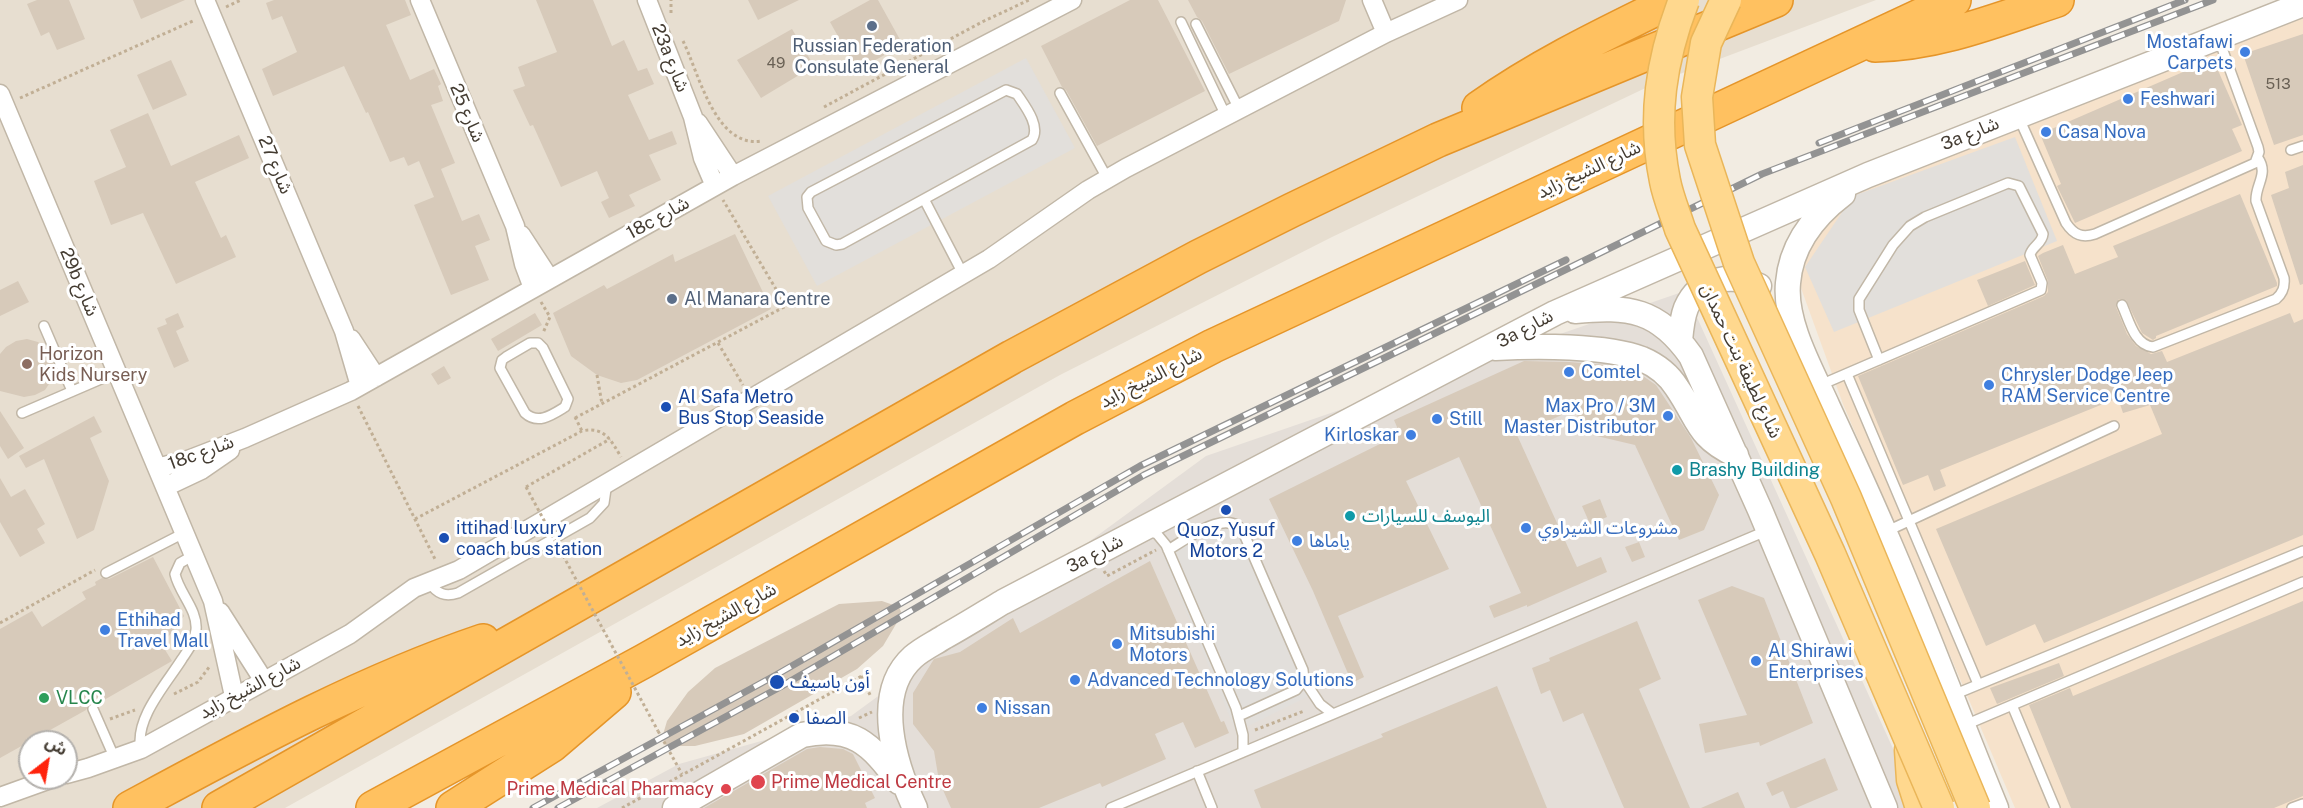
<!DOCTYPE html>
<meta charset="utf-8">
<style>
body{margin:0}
#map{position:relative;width:2303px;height:808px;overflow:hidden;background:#f2ece2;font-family:"Public Sans","Noto Sans Arabic",sans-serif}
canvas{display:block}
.north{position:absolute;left:18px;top:730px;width:60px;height:60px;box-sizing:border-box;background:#fff;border:2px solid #b4b1ad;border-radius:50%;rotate:31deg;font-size:16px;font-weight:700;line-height:24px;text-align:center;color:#443c32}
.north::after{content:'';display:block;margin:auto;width:21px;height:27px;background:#ff230c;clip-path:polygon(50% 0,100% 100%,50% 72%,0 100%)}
</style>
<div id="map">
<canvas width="2303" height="808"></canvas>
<div class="north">ش</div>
</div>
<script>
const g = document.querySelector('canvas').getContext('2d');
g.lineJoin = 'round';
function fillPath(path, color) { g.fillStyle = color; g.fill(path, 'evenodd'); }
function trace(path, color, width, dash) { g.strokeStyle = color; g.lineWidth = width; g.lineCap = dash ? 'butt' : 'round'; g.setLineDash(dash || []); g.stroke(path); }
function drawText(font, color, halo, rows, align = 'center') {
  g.font = font + ' "Public Sans","Noto Sans Arabic",sans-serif'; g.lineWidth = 6; g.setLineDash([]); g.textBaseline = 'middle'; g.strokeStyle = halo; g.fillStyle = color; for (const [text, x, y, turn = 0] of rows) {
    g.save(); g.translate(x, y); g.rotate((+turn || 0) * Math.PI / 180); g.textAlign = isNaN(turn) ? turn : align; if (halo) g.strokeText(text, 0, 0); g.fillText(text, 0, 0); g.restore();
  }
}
fillPath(new Path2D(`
 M0 0H1876L1656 83 1332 237 1060 375 285 808H0ZM30 742H66V778H30Z`), '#e7ded0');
fillPath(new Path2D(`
 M2303 18V808H2015L1843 404 1793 266 1847 188Z`), '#f6e2cb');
fillPath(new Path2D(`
 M1685 291 1920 808H597L679 764 851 716 1206 456Z`), '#e4ded8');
fillPath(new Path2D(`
 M1026 58 1075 148 817 286 768 196Z
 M2015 137 2057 241 1834 332 1805 267 1853 196Z
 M1242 521 1317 692 1236 732 1163 556Z`), '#e2dfdb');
fillPath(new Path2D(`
 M37 0H69L85 39 57 50 49 32 41 36 27 4Z
 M133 0H185L141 19Z
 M274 0H405L411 15 386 25 410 80 434 69 441 84 438 86 443 101 431 105 455 163 441 169 462 221 479 214 490 240 475 246 489 280 451 295 414 205 434 197 419 161 408 166 404 157 390 162 368 112 366 113 344 66 273 96 262 69 297 52 282 16 272 20 266 3Z
 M536 0H593L612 46 624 40 638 71 647 68 654 84 628 95 649 140 672 131 677 144 649 155 661 180 629 195 635 206 609 218 601 202 609 198 597 171 561 187 533 125 530 126 513 90 525 86 518 67 557 52Z
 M748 0H799L758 20Z
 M870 0H878L903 45 857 70 830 22Z
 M1130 0H1158L1205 91 1097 146 1066 90 1062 87 1041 46Z
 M1188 0H1346L1339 21 1229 74 1202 21 1197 17Z
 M792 29 814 66 761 98 737 60Z
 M2303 34V135L2274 145 2243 54Z
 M2213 59 2242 125 2232 129 2242 151 2075 223 2057 186 2061 184 2040 134Z
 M171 60 187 95 153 110 137 75Z
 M148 113 171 166 239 135 249 158 195 182 221 238 226 235 236 257 176 284 143 213 111 225 94 181 126 167 110 130Z
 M2303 165V284L2300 285 2271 195 2289 188 2285 172Z
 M2240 194 2277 283V286L2156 336V338L2153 340 2142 333 2126 300 2119 299 2116 307 2127 334 2136 346 2151 354 2162 351 2167 362 2290 313 2294 323 2303 319V535L2044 643 2035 624 1986 646 1936 529 2162 434 2150 405 2123 413 2118 398 1940 470 1946 486 1934 491 1928 475 1903 485 1858 376 2044 296 2048 292V281L2038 256 2043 253 2063 245 2075 274 2118 257 2113 246Z
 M735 234 771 309 637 380 621 383 597 375 571 356 553 313 604 285 607 289 673 254 675 262Z
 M2025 261 2035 285 1988 306 1977 280Z
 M18 281 29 302 0 316V290Z
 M178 313 184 327 176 331 189 361 174 368 157 328 167 324 165 319Z
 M535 313 542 325 498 351 491 339Z
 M27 339 38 342 46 349 54 365 51 381 45 390 35 395 24 397 0 391V354L6 347 16 341Z
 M1524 361 1569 362 1607 365 1637 372 1656 385 1691 438 1719 495 1704 530 1679 540 1635 445 1584 433 1575 409 1517 435 1577 567 1601 557 1607 572 1527 607V605L1494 618 1489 606 1521 593 1459 457 1406 481 1449 569 1338 616 1364 677 1352 683 1313 591 1269 499 1400 434 1394 420Z
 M444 366 451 378 438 385 431 374Z
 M0 411 24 448 8 459 0 446Z
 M94 416 102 432 90 438 109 481 94 530 77 539 44 459 26 468 19 456Z
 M0 478 11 497 25 489 45 524 37 529 45 543 20 557 0 522Z
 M1600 499 1607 517 1590 524 1582 506Z
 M1639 542 1645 557 1632 562 1625 547Z
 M153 557 184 616 162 645 172 661 97 704 90 703 86 710 0 758V629L32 611 42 627 86 599 82 592 96 585 95 582 102 578 109 579Z
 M1150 561 1221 722 1224 721 1229 733 1195 748 1183 722 1155 734 1166 759 1102 787 1100 783 1039 808H951L939 781 934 751 913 724V693L934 659 960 652 1013 618 1020 633Z
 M1732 586 1764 598 1813 723 1760 746 1759 742 1705 753 1699 724 1747 715 1698 600Z
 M882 601 899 607 902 614 883 646 857 669 744 734 695 746H666L662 738 667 721 688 692 715 668 839 604Z
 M2303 601V796L2274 808H2071L2029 705 2070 688 2073 696Z
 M1637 621 1661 679 1639 689 1690 808H1624L1583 713 1563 722 1550 690 1541 694 1532 668 1550 661 1549 658Z
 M2059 663 2064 676 1997 704 1990 688Z
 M1497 686 1547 808H1261L1254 790 1383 737 1381 734Z
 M820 747 843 749 853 754 875 798 865 803 867 808H704L807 749Z
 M1825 758 1838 790 1796 808H1790L1783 791 1772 796 1766 783Z
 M1738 792 1745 808H1701Z`), '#d7caba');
const service = new Path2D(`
 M1181 22 1226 116
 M1196 24 1239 109
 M1006 90 1017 94C1025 106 1041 126 1032 140L842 244 836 245 826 241 808 208 807 197 811 192Z
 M1060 93 1107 178
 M2019 118 2066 223C2074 235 2082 238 2095 234L2255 163 2259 152 2258 147 2218 37
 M2291 150 2303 146
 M924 199 963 274
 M2122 305C2129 320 2134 345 2153 347L2276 299C2283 293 2285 287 2284 278L2256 201C2255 185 2269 174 2258 158
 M44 326 72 391
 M530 343H538L543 348 568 399 565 407C552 415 538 425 525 413L500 368 502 360 506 357Z
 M1847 374 1978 684
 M1818 386 2041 290 2042 283 2030 255C2032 246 2042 244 2043 234L2019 186 2008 183 1925 217 1910 226 1893 245 1859 299V310L1879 360
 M22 413 117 372
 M1149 531 1157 534 1166 545 1236 708 1243 735V752
 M1885 532 2114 426
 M1168 550C1187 539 1230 505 1244 534L1303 670 1304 680 1296 690 1239 716
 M106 573 184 533
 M429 582C437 594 445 597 458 593L590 518 604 503 607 482
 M1304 680 1320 704 1333 714
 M1953 695 2303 551
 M2012 705 2055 808
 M93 709 115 759
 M1965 725 2303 582
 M141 749C134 719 167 683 182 659 188 650 195 641 196 630 198 610 179 593 175 574L180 563 194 555
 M1197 771 1212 808
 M1111 808 1766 531
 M2292 808 2303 804`);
const minor = new Path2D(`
 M205 0 344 331 360 386
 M420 0 515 226 524 264 533 288
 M647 0 693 117 703 158 715 186
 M1372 0 1386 33
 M0 94 213 601 234 696
 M698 123 733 176
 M521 235 549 278
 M351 339 376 377
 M157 468 188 460 245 438 351 391 733 176 1072 0
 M165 487 201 470 230 450
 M220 612 264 681
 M66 774 88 768 141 749 350 634 414 588 459 570 989 259 1088 190 1126 168 1386 33 1458 0
 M0 797 53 778`);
const tertiary = new Path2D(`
 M1843 194C1814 216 1791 245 1788 283 1784 323 1812 371 1828 407 1847 448 1866 489 1884 531 1924 622 1958 716 1996 808
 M1575 311C1629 306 1658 309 1691 356L1760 510 1885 808
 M1680 341C1681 330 1682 318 1686 308 1699 278 1732 272 1759 286
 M1495 348C1534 346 1606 345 1642 359 1656 365 1669 375 1677 388 1699 420 1697 437 1736 455
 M675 808 802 735C852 724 871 744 899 782
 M915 808C895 765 872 694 913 657 922 649 933 644 944 637 964 626 983 614 1003 602L1555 313 1868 175 2303 4`);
const primary = new Path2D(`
 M1910 750 1912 780 1921 808`);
const motorway = new Path2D(`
 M1875 45C1938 44 1997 20 2057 0
 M1479 108C1541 64 1607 33 1674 0
 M130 808C245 746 359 683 483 641
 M219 808 1012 357 1198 257 1292 210 1438 140 1776 0
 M373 808 644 661 1075 418 1213 346 1954 0
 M453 808 552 745 614 692`);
trace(service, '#c1b7a7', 12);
trace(minor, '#c1b7a7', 21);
trace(tertiary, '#c1b7a7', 27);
trace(primary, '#eab659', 33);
trace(motorway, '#e59529', 36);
trace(new Path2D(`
 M226 7 241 0
 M671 13V0
 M683 41C699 73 715 148 761 141
 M20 98 195 20
 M824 107 982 22 1029 0
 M541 302 550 317 543 333
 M718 343 743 385
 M597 375 602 404
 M358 406 436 561
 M575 417 582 431
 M575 418 786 306 723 200
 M526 487 610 439
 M415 519 582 431C604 426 611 440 621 457
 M1104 571 1107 576 1156 550
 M0 623 95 570
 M861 676 871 697
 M174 694 198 682 210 666
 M859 718 872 712
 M110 719 135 710
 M1255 730 1304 711
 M658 731 682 774
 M622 808 869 672`), '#c1af95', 3, [3, 3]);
trace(service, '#fff', 9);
trace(minor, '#fff', 18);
trace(tertiary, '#fff', 24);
trace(primary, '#ffd88e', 30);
trace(motorway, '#ffc160', 33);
const rail = new Path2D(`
 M1819 143 2185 0
 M533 808 776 675 1140 466 1566 260
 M558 808 782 686 1144 475 1762 174 2213 0`);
trace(rail, '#939393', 7);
trace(rail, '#fff', 4.5, [14]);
const primaryBridge = new Path2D(`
 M1684 0C1661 60 1652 117 1665 181 1668 197 1675 213 1680 229L1830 554 1939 808
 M1726 0 1706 43 1697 97 1700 145 1739 263 1846 498 1975 808`);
trace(primaryBridge, '#eab659', 33, []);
trace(new Path2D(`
 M526 487 658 731`), '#c1af95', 3, [3, 3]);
trace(primaryBridge, '#ffd88e', 30);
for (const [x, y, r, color] of [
 [872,26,6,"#5c6f8a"],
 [2245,52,6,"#3f7fe0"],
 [2128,99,6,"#3f7fe0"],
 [2046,132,6,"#3f7fe0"],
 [672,299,6,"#5c6f8a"],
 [27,364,6,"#8d6e63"],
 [1569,372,6,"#3f7fe0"],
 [1989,385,6,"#3f7fe0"],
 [666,407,6,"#1a4fb4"],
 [1668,416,6,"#3f7fe0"],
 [1437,419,6,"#3f7fe0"],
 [1411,435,6,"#3f7fe0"],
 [1677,470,6,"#0f9aa8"],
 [1226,510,6,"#1a4fb4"],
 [1350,516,6,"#0f9aa8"],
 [1526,528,6,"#3f7fe0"],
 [444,538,6,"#1a4fb4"],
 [1297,541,6,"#3f7fe0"],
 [105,630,6,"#3f7fe0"],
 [1117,644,6,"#3f7fe0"],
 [1756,661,6,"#3f7fe0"],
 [1075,680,6,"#3f7fe0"],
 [777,682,8,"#1a4fb4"],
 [44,698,6,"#2e9e5b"],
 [982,708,6,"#3f7fe0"],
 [794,718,6,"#1a4fb4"],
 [758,782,8,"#e0444e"],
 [726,789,6,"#e0444e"]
]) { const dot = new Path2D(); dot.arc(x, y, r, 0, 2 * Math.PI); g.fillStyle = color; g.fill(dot); trace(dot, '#fff', 2); }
drawText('15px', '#696054', null, [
 ["49",776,63],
 ["513",2278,84]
]);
drawText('18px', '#366cbe', '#fff', [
 ["Mostafawi",2233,42,"right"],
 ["Carpets",2233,63,"right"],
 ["Feshwari",2140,99],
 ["Casa Nova",2058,132],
 ["Comtel",1581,372],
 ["Chrysler Dodge Jeep",2001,375],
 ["RAM Service Centre",2001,396],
 ["Max Pro / 3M",1656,406,"right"],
 ["Master Distributor",1656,427,"right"],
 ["Still",1449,419],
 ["Kirloskar",1399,435,"right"],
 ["مشروعات الشيراوي",1538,528],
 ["ياماها",1309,541],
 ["Ethihad",117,620],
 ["Travel Mall",117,641],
 ["Mitsubishi",1129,634],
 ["Motors",1129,655],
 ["Al Shirawi",1768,651],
 ["Enterprises",1768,672],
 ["Advanced Technology Solutions",1087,680],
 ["Nissan",994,708]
], 'left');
drawText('18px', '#4e5e75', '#fff', [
 ["Russian Federation",872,46],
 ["Consulate General",872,67],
 ["Al Manara Centre",684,299,"left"]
]);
drawText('18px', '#443c32', '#fff', [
 ["23a شارع",670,58,68],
 ["شارع 25",467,113,67],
 ["3a شارع",1970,134,-22],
 ["شارع 27",275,165,67],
 ["شارع الشيخ زايد",1589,170,-25],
 ["18c شارع",658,218,-29],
 ["29b شارع",79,282,67],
 ["3a شارع",1525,329,-28],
 ["شارع لطيفة بنت حمدان",1741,361,65],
 ["شارع الشيخ زايد",1151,378,-27],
 ["18c شارع",201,453,-20],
 ["3a شارع",1095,554,-28],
 ["شارع الشيخ زايد",726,615,-29],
 ["شارع الشيخ زايد",250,688,-28]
]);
drawText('18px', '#785e54', '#fff', [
 ["Horizon",39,354],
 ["Kids Nursery",39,375]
], 'left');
drawText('18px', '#164399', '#fff', [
 ["Al Safa Metro",678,397],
 ["Bus Stop Seaside",678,418],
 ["ittihad luxury",456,528],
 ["coach bus station",456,549],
 ["Quoz, Yusuf",1226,530,"center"],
 ["Motors 2",1226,551,"center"],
 ["أون باسيف",790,682],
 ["الصفا",806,718]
], 'left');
drawText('18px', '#0d838f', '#fff', [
 ["Brashy Building",1689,470],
 ["اليوسف للسيارات",1362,516]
], 'left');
drawText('18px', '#27864d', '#fff', [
 ["VLCC",56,698]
], 'left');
drawText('18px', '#be3a42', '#fff', [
 ["Prime Medical Centre",771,782],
 ["Prime Medical Pharmacy",714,789,"right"]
], 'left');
</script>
